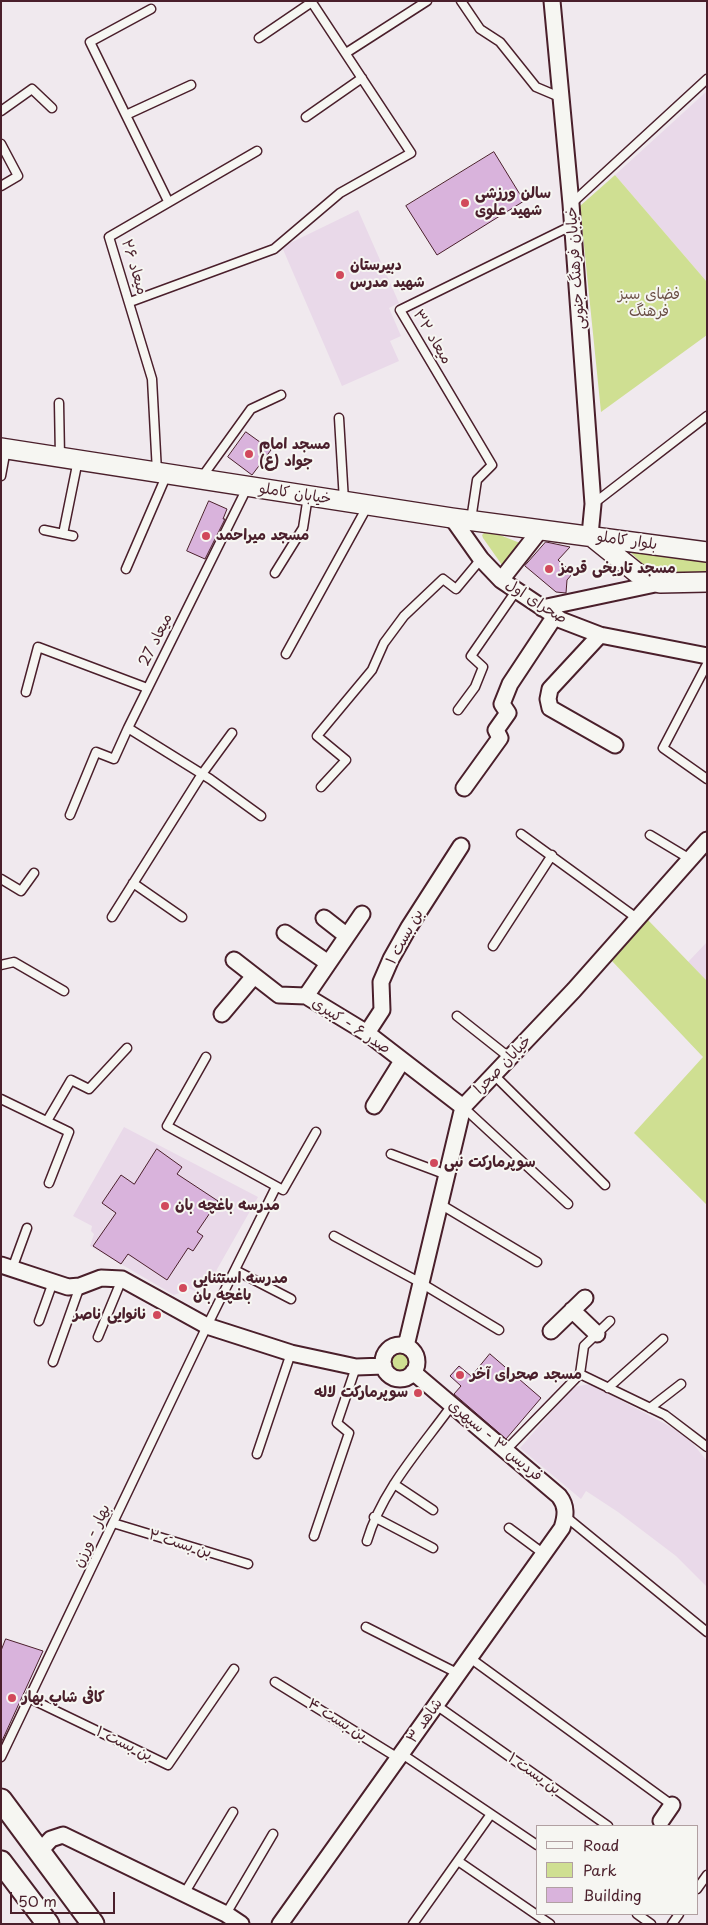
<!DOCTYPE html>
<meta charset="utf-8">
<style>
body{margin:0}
#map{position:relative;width:708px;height:1925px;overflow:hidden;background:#f0e9ee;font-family:"Playpen Sans",sans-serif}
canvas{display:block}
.frame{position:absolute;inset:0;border:2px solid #4a1f2b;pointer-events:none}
.legend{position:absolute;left:536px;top:1825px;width:162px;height:90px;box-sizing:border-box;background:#f6f6f2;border:1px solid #b1a0a2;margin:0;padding:6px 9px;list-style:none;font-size:15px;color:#4a1f2b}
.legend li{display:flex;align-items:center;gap:10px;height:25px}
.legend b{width:25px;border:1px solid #b1a0a2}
.scale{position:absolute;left:10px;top:1892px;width:105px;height:22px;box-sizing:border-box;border:2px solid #4a1f2b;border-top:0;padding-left:6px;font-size:15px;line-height:18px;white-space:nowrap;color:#4a1f2b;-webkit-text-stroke:4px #f6f6f2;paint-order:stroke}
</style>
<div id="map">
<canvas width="708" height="1925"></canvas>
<div class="frame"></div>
<ul class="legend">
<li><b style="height:6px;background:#f6f6f2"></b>Road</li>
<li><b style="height:14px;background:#cfdf92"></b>Park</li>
<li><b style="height:14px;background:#d9b3dc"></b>Building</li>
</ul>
<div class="scale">50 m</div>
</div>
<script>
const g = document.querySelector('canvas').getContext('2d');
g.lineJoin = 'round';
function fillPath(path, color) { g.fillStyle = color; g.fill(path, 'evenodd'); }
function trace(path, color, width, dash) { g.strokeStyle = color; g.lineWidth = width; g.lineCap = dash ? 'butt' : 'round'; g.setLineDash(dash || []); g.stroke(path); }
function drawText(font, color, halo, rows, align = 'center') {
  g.font = font + ' "Playpen Sans","Playpen Sans Arabic",sans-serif'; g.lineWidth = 4; g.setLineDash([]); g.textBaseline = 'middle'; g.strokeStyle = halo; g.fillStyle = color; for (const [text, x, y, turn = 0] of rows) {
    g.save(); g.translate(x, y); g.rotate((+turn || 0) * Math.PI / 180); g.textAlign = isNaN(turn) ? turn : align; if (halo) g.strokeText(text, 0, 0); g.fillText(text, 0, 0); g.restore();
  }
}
fillPath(new Path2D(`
 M707 91V282L615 175Z
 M358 210 399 303 389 308 401 336 390 341 399 361 342 386 282 247Z
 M707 942V981L688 962Z
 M124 1127 258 1197 203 1294 190 1289 174 1295 90 1246 94 1234 91 1231 92 1226 73 1216Z
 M590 1384 686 1435 707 1461V1587L676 1556 618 1512 586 1491 581 1499 520 1448 573 1387Z`), '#e9d9e9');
fillPath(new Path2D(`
 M615 175 707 282V335L601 412 580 206Z
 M487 530 520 543 502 565 483 538 482 535Z
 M630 552H659L707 560V575L656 576Z
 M648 920 707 981V1205L634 1133 703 1057 612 961Z
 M388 1362a12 12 0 1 1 24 0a12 12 0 1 1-24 0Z`), '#cfdf92');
const building = new Path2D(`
 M494 152 524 201 437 255 406 206Z
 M246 432 271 450 252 475 228 457Z
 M209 501 227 509 223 519H225L205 559 187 551Z
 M546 542 570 547 558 560 573 573 567 580 566 593 556 592 525 566Z
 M157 1149 182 1167 177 1174 218 1201 197 1232 203 1236 193 1251 188 1248 167 1280 128 1254 121 1264 93 1246 116 1213 102 1203 121 1175 134 1184Z
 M490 1354 541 1398 506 1439 454 1394 461 1386 450 1376 459 1366 471 1376Z
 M6 1639 43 1651 1 1743V1651Z`);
fillPath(building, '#d9b3dc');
trace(building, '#4a1f2b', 1);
const service = new Path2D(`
 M461 1 480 29 500 42 536 87 562 98
 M151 9 90 42 168 201
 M259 38 312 2
 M346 53 427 1
 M1 111 32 89 52 108
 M126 115 191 85
 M306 117 362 78
 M1 144 18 176 1 186
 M571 204 707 79
 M130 302 274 249 340 193 411 153 311 1
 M59 403 60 457
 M339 418 344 501
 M157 472 152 379 109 237 257 151
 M1 476 6 449
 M202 477 251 409 281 395
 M248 486 128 728 210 779 261 816
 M593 504 707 416
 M471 520 477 480 492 465 400 310 573 225
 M44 530 73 536
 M63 534 78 460
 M126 569 167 474
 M275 573 303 528 308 496
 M286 654 367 507
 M707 664 663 748 707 779
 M26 692 38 647 147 688
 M458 710 475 687 483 667 471 656 516 591
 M321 787 346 760 317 736 372 670 384 643 404 616 443 579 456 589 481 559
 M70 815 96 752 114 759 128 728
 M521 834 638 919
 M650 835 690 859
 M1 879 21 891 34 873
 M133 883 182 917
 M112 917 202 774 232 733
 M493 946 552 855
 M1 965 14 962 64 991
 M457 1016 510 1058
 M206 1057 167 1126 283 1190 316 1132
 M494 1075 605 1185
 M1 1099 69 1132 49 1183
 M463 1107 568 1204
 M47 1121 71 1080 89 1089 127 1048
 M391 1154 447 1175
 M440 1204 537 1262
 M334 1236 421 1283 499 1330
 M12 1269 27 1228
 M235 1270 291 1299
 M39 1321 53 1282
 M98 1337 122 1279
 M53 1362 80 1286
 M580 1374 584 1346 610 1321
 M608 1388 663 1339
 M650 1408 681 1384
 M505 1451 580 1374 665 1415 707 1447
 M257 1454 291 1353
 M394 1484 433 1510
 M565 1516 707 1632
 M374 1517 433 1548
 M113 1523 248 1564
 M509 1528 544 1554
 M314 1536 349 1433 337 1423 356 1367
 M367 1541C382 1490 421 1448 452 1405
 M366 1627 459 1674
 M470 1658 672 1805
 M275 1682 398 1758
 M29 1698 168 1765 234 1669
 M436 1705 608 1826
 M402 1754 537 1845
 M1 1757 207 1326 276 1187
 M458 1861 550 1924
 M697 1889 707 1875
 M184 1894 233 1812
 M226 1914 273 1834
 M637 1914 651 1924
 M413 1924 491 1814
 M672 1924 679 1914`);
const minor = new Path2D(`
 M552 1 571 204 593 504 590 535
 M452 518 481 559 501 580 561 620 600 635 707 656
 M501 580 541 529
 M542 608 660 583
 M600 635 550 689 548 699 550 708 615 745
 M464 788 500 738 496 730 508 713 502 704 510 684 555 616
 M324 918 347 936
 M285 933 328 963
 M234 960 279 995 306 996 367 1033 463 1107
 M306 996 362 914
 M222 1014 254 976
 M367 1033 382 1010 381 982 391 959 409 927 461 846
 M374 1106 402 1061
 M1 1265 68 1287 80 1286 101 1278 122 1279 207 1326 291 1353 356 1367 384 1366
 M572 1310 597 1334
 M551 1331 585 1298
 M383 1362a17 17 0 1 1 34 0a17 17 0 1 1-34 0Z
 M406 1346 463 1107 574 990 707 840
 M661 1821 672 1805
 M40 1851 51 1839 63 1835 226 1914 241 1924
 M280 1924 562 1528C566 1516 567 1506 559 1496L413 1372`);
const tertiary = new Path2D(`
 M1 448 452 518 707 552
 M591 536 637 573 660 583 707 582`);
const secondary = new Path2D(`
 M1 1800 93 1924
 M1 1862 48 1924`);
trace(service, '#4a1f2b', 11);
trace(minor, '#4a1f2b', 19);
trace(tertiary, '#4a1f2b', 22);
trace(secondary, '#4a1f2b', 25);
trace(service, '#f6f6f2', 8);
trace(minor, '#f6f6f2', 15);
trace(tertiary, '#f6f6f2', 19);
trace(secondary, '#f6f6f2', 21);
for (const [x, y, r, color] of [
 [465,203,5,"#d1495b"],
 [340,275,5,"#d1495b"],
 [249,454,5,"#d1495b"],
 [206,536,5,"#d1495b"],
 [549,569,5,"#d1495b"],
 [434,1163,5,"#d1495b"],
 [165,1206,5,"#d1495b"],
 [183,1288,5,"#d1495b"],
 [157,1315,5,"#d1495b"],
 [460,1375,5,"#d1495b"],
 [418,1393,5,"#d1495b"],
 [12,1698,5,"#d1495b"]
]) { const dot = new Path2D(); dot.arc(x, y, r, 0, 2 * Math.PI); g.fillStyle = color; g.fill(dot); trace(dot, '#f6f6f2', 2); }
drawText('bold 15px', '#4a1f2b', '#f6f6f2', [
 ["سالن ورزشی",475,194],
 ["شهید علوی",475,211],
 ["دبیرستان",350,266],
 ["شهید مدرس",350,283],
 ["مسجد امام",259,445],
 ["جواد (ع)",259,462],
 ["مسجد میراحمد",216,536],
 ["مسجد تاریخی قرمز",559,569],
 ["سوپرمارکت نبی",444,1163],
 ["مدرسه باغچه بان",175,1206],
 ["مدرسه استثنایی",193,1279],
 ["باغچه بان",193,1296],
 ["نانوایی ناصر",147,1315,"right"],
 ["مسجد صحرای آخر",470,1375],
 ["سوپرمارکت لاله",408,1393,"right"],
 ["کافی شاپ بهار",22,1698]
], 'left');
drawText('15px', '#4a1f2b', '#f6f6f2', [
 ["میعاد ۲۶",134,267,73],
 ["خیابان فرهنگ جنوبی",576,268,-94],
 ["میعاد ۳۲",432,337,59],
 ["خیابان کاملو",295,494,9],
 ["بلوار کاملو",627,541,8],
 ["صحرای اول",536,602,32],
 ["میعاد 27",156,640,-64],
 ["بن بست ۱",405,937,-61],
 ["صدر ۶ - کبیری",351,1026,33],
 ["خیابان صحرا",503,1065,-46],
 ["فردیس ۳ - سپهری",495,1441,40],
 ["بهار - ورزن",92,1536,-65],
 ["بن بست ۲",180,1544,17],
 ["بن بست ۴",337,1720,32],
 ["شاهد ۳",425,1721,-55],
 ["بن بست ۱",124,1744,26],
 ["بن بست ۱",534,1774,35]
]);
drawText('15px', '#6b4f45', '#f6f6f2', [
 ["فضای سبز",649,295],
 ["فرهنگ",649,312]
]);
</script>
